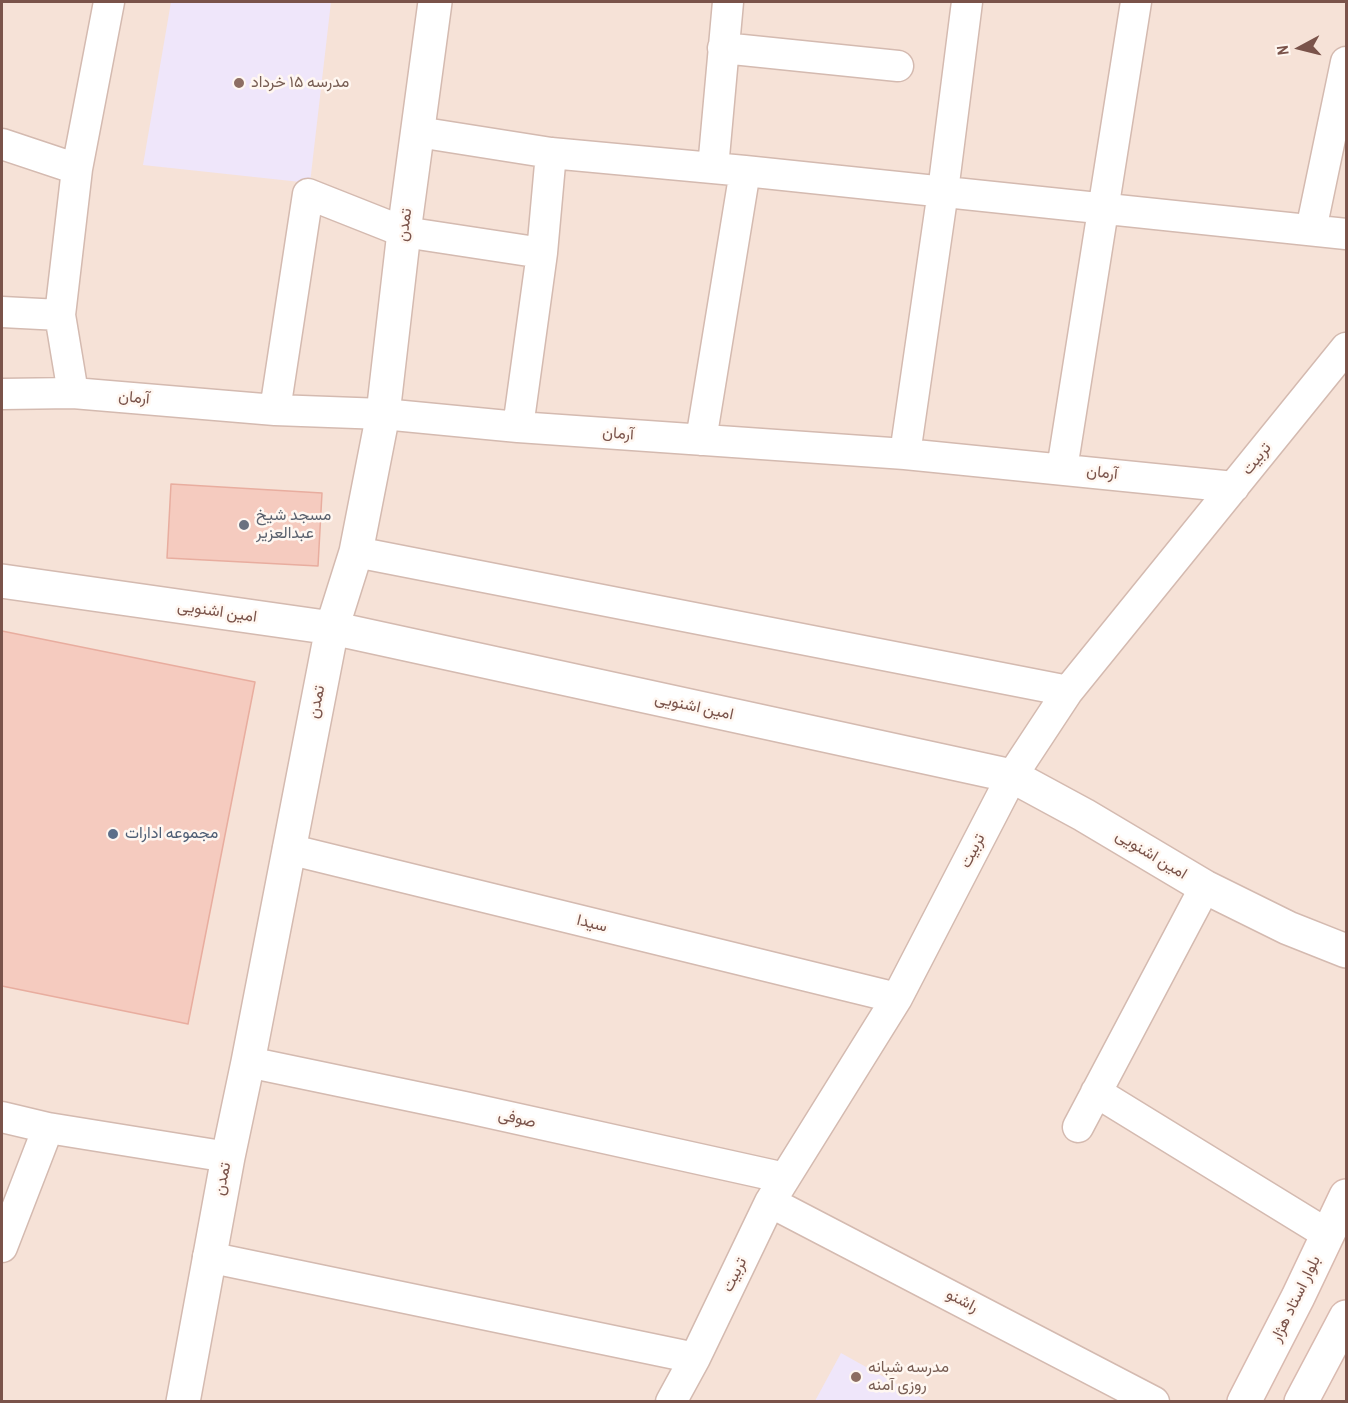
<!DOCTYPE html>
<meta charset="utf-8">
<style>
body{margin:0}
#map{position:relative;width:1348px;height:1403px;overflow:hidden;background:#fef2e9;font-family:"Archivo Narrow",sans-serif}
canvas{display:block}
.frame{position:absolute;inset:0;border:3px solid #7a534a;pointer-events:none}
.north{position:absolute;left:1270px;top:18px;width:60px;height:60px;-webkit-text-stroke:4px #fff7f1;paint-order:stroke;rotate:263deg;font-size:16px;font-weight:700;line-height:24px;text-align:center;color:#7a534a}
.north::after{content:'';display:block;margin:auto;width:21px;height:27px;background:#7a534a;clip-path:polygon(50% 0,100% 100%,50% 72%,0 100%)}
</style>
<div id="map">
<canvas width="1348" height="1403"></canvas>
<div class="frame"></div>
<div class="north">N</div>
</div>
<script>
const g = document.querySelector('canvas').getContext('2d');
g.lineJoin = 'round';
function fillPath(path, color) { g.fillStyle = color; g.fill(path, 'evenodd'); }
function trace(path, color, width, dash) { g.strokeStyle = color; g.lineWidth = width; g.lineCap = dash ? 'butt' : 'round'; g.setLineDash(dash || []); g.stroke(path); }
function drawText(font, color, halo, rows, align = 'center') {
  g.font = font + ' "Archivo Narrow",Vazirmatn,sans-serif'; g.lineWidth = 5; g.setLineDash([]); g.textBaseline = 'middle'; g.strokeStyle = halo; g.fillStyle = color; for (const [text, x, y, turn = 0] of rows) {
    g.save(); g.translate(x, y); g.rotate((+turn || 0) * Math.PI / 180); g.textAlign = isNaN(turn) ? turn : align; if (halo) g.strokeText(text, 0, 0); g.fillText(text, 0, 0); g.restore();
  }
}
fillPath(new Path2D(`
 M2 2H1346V1401H2Z`), '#f6e2d7');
fillPath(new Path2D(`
 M171 2H331L310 183 143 165Z
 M841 1353 927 1401H815Z`), '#efe6fa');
const building = new Path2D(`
 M171 484 322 493 318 566 167 558Z
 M2 631 255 682 188 1024 2 986Z`);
fillPath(building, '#f5cbbf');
trace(building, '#e8ad9f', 1.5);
const minor = new Path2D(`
 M723 48 898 66
 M418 132 551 153 745 171 1346 234
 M2 144 77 169
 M713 168 728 2
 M1311 230 1346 62
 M2 312 60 315
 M73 393 60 315 77 169 109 2
 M2 394 73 393 275 410 383 414 518 427 905 454 1234 487
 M275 410 308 194 404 232 542 253
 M518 427 542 253 551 153
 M701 440 745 171
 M905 454 943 191 967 2
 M1062 469 1136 2
 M356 552 1068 691
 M288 849 897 998
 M248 1062 464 1107 785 1178
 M1096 1092 1327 1234
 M2 1117 48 1128 228 1157
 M1078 1127 1205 887
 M770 1202 1154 1402
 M2 1247 48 1128
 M208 1257 695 1358
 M671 1402 695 1358 770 1202 897 998 1012 776 1068 691 1346 348`);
const tertiary = new Path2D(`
 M2 581 332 628 1012 776 1084 815 1205 887 1288 928 1346 951
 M183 1402 228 1157 248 1062 332 628 356 552 383 414 404 232 435 2`);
const secondary = new Path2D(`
 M1244 1402 1298 1297 1346 1196
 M1301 1402 1346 1317`);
trace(minor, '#d4bab0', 33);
trace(tertiary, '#d4bab0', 36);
trace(secondary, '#d9bab0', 36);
trace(minor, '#fff', 30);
trace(tertiary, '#fff', 33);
trace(secondary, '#fff', 33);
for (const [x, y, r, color] of [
 [239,83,6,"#8d6e63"],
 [244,525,6,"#6b7280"],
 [113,834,6,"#5c6f8a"],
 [856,1377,6,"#8d6e63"]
]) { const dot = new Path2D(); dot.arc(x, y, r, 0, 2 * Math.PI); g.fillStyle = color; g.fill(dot); trace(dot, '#fff7f1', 2); }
drawText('16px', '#785e54', '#fff7f1', [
 ["مدرسه ۱۵ خرداد",251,83],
 ["مدرسه شبانه",868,1368],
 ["روزی آمنه",868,1386]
], 'left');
drawText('16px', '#7a534a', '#fff7f1', [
 ["تمدن",405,225,-83],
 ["آرمان",134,398,5],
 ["آرمان",618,434,4],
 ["تربیت",1257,459,-51],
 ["آرمان",1102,473,6],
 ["امین اشنویی",217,612,8],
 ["تمدن",317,702,-79],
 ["امین اشنویی",694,707,12],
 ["تربیت",973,851,-63],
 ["امین اشنویی",1151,855,31],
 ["سیدا",592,924,14],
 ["صوفی",517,1119,13],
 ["تمدن",223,1179,-79],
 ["تربیت",735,1275,-64],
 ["بلوار استاد هژار",1296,1299,-64],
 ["راشنو",962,1301,27]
]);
drawText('16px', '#5b616d', '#fff7f1', [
 ["مسجد شیخ",256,516],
 ["عبدالعزیر",256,534]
], 'left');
drawText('16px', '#4e5e75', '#fff7f1', [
 ["مجموعه ادارات",125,834]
], 'left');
</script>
